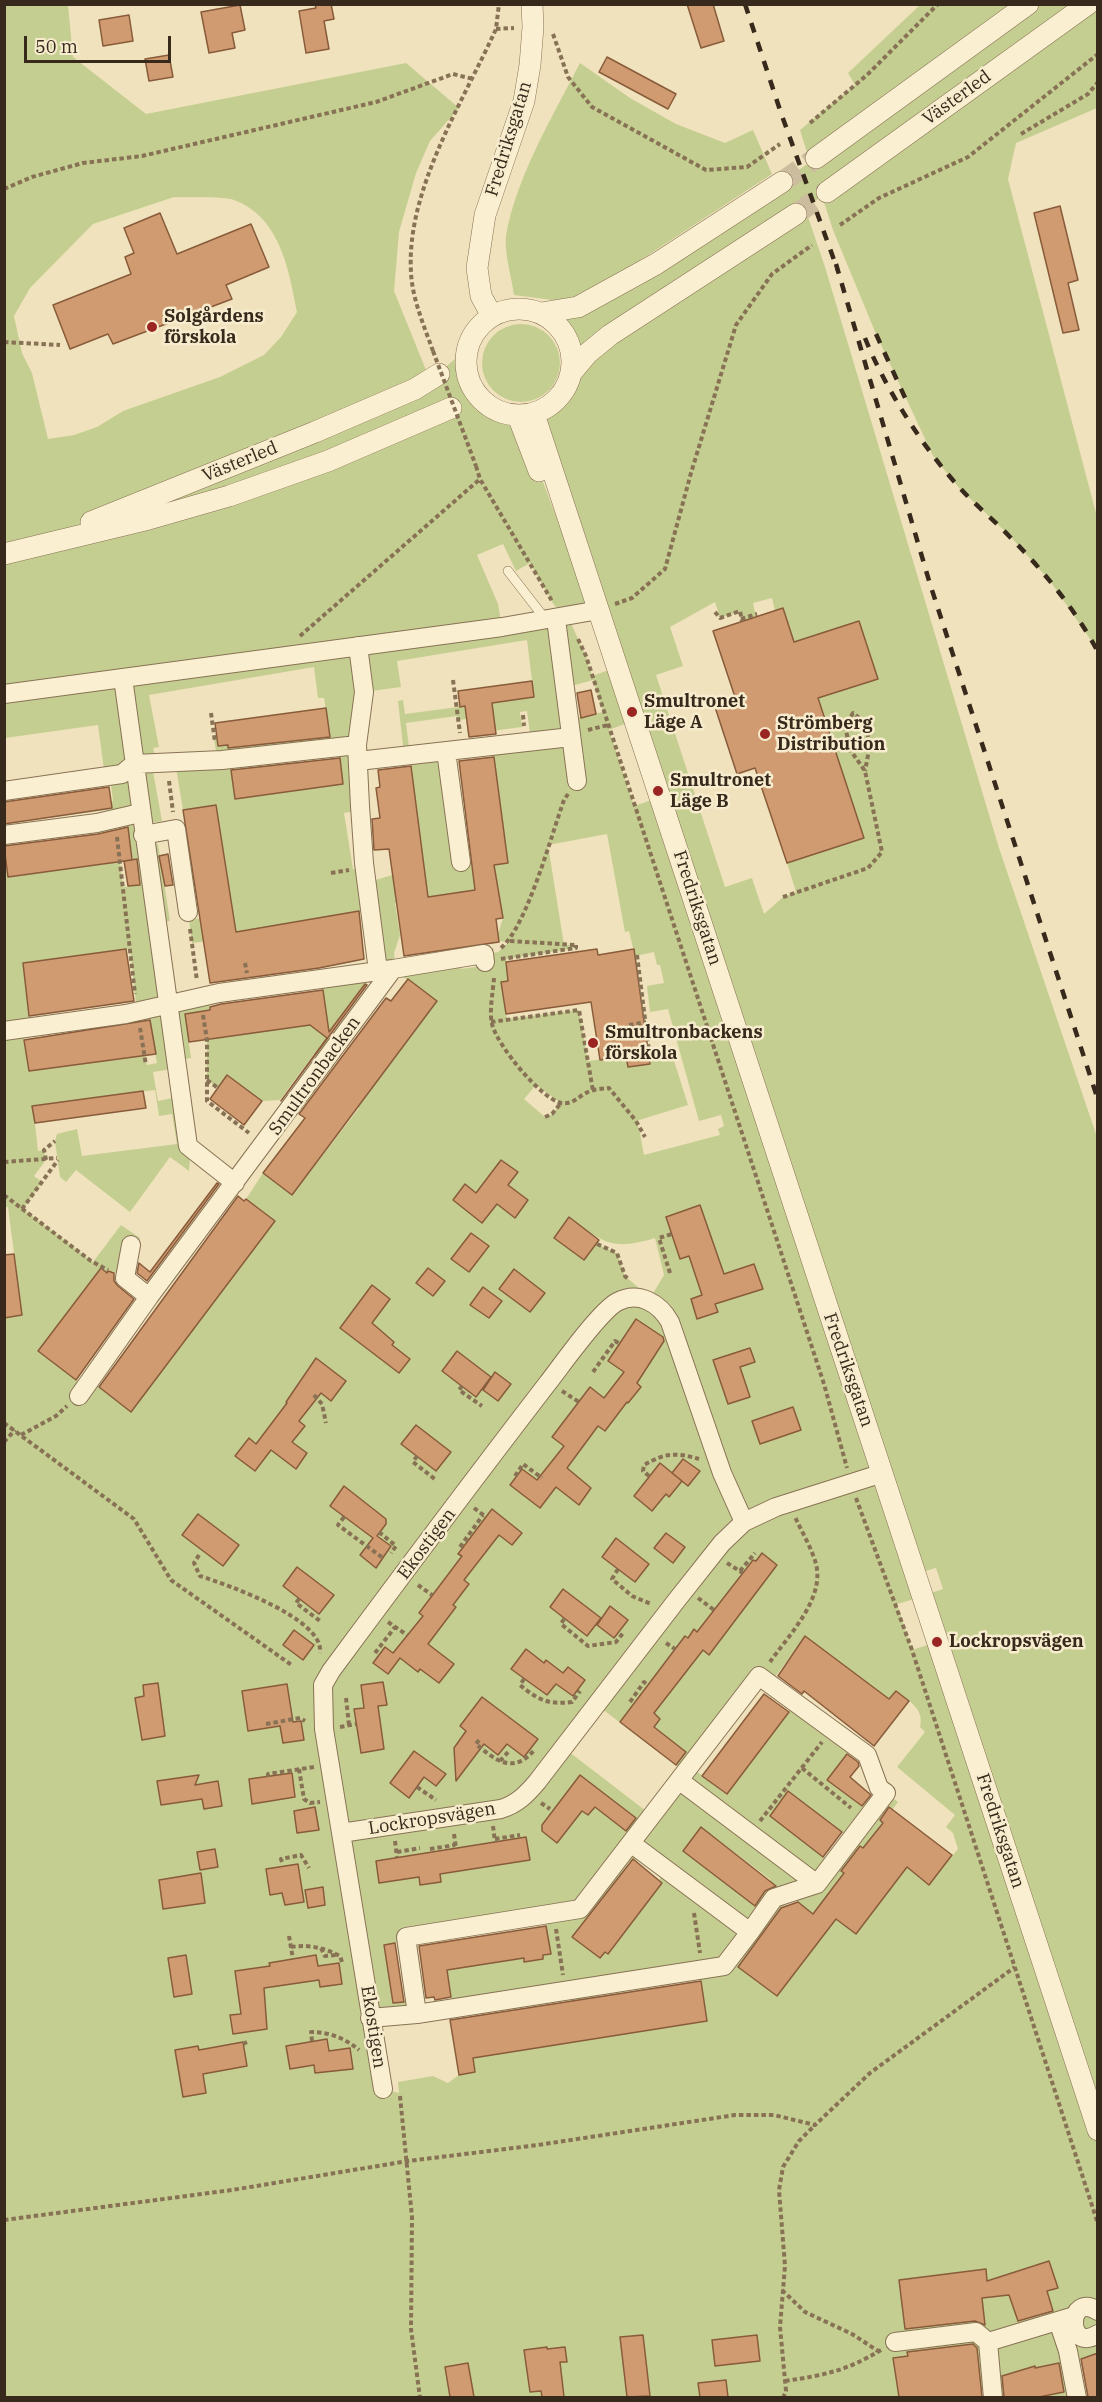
<!DOCTYPE html>
<meta charset="utf-8">
<style>
body{margin:0}
#map{position:relative;width:1102px;height:2402px;overflow:hidden;background:#f0e2bd;font-family:"IBM Plex Serif",serif}
canvas{display:block}
.frame{position:absolute;inset:0;border:6px solid #37291b;pointer-events:none}
.scale{position:absolute;left:24px;top:36px;width:147px;height:27px;box-sizing:border-box;border:3px solid #37291b;border-top:0;padding-left:8px;font-size:18px;line-height:21px;white-space:nowrap;color:#37291b;-webkit-text-stroke:4px #f7eccd;paint-order:stroke}
</style>
<div id="map">
<canvas width="1102" height="2402"></canvas>
<div class="frame"></div>
<div class="scale">50 m</div>
</div>
<script>
const g = document.querySelector('canvas').getContext('2d');
g.lineJoin = 'round';
function fillPath(path, color) { g.fillStyle = color; g.fill(path, 'evenodd'); }
function trace(path, color, width, dash) { g.strokeStyle = color; g.lineWidth = width; g.lineCap = dash ? 'butt' : 'round'; g.setLineDash(dash || []); g.stroke(path); }
function drawText(font, color, halo, rows, align = 'center') {
  g.font = font + ' "IBM Plex Serif",serif'; g.lineWidth = 5; g.setLineDash([]); g.textBaseline = 'middle'; g.strokeStyle = halo; g.fillStyle = color; for (const [text, x, y, turn = 0] of rows) {
    g.save(); g.translate(x, y); g.rotate((+turn || 0) * Math.PI / 180); g.textAlign = isNaN(turn) ? turn : align; if (halo) g.strokeText(text, 0, 0); g.fillText(text, 0, 0); g.restore();
  }
}
fillPath(new Path2D(`
 M5 5H68L73 57 146 114 406 63 459 108 430 141 416 173 399 232 394 291 430 380 467 349C461 385 483 412 518 416L571 556 534 414C577 396 587 346 548 317L561 311 782 182 810 162 800 130 855 85 848 73 920 5H1097V108L1016 143 1008 179 1097 517V649L1050 581 1009 535 960 489 933 456 876 334 833 230 822 196 805 208 825 267 999 848 1097 1137 1098 2353 1070 2362 1077 2397H993L992 2388 980 2389 981 2398 952 2397V2395L934 2398 5 2397 4 1318 22 1315 8 1207H4L5 851 9 877 120 862 123 887 136 885 127 819H115L113 809 5 824V818L113 801 110 777H105L98 725 5 738ZM174 197C189 198 222 196 234 200 280 217 289 270 297 312L281 337 264 355 220 377 123 411 97 427 74 435 48 439 32 373 22 353 14 316 30 288 93 224ZM503 544 516 571 530 563 554 605 567 616 502 627 498 604 477 555ZM772 598 775 611 794 642 859 622 878 679 818 698 863 838 787 863 796 892 783 897 764 914 752 878 725 887 656 675 683 666 670 627 715 602 720 618 739 612 742 621 756 617 753 603ZM598 610 626 664 592 676 586 656 568 617ZM527 640 534 697 405 714 403 700 398 701 404 755 410 762 424 870 392 875 366 883 378 971C402 971 418 987 436 1001L330 1086 359 1108 292 1195 263 1173 246 1199 274 1221 131 1411 90 1380 85 1387 38 1351 101 1269 110 1275 112 1271 125 1278 140 1238 121 1225 93 1262 23 1209 42 1182 34 1176 46 1160 44 1150 38 1151 33 1106 155 1090 159 1116 172 1114 177 1144 82 1156 77 1129 57 1134 55 1141 60 1177 66 1182 76 1170 130 1212 170 1157 189 1171 190 1158 182 1096 158 1101 153 1072 178 1068 177 1060 191 1058 185 1014 202 1012 207 1040V1080L218 1088 228 1076 262 1101 280 1100 314 1054 326 1061 337 1046 326 1036 366 984 363 973 322 987 327 1022 215 1038 209 1003 168 1004 157 923 170 921 158 844 145 845 142 824 162 821 152 766 155 755 153 748 159 747 149 695 314 667 318 698H324L328 724 214 740 217 756 357 745 364 692 401 687 397 661ZM593 680 603 712 569 719 571 686ZM527 711 531 741 493 754 508 863 472 868 471 860 461 862 446 751 410 755 406 723 457 716 458 720 466 719 468 734 522 727 520 712ZM635 720 661 797 634 806 609 730ZM607 834 625 932 629 931 635 956 654 952 657 965H660L664 983 647 986 650 1012 668 1009 699 1121 721 1115 724 1126 718 1129 720 1135 644 1155C641 1143 641 1131 636 1121L688 1105 670 1048 648 1051 650 1064 628 1067 626 1056 588 1061 579 1010 507 1019 501 983 508 981 506 959 576 948V945H564L548 845ZM498 886 503 918 498 934 499 941 509 942 498 952 492 953 495 964 461 969 459 958 395 961 394 953 400 935 395 903ZM130 949 137 1012 133 1021 138 1056 29 1071 23 1029 31 1027 23 963ZM149 1020 157 1063 147 1065 139 1022ZM536 1085 561 1103 552 1114 545 1117 524 1099ZM569 1217C603 1243 613 1251 655 1238L664 1275 649 1300 642 1298 639 1288 625 1276 617 1253 597 1244 583 1260 554 1237ZM936 1568 943 1589 922 1596 915 1574ZM922 1597 937 1642 912 1650 897 1604ZM805 1636 889 1699 896 1691C908 1700 925 1709 920 1727L925 1732 897 1767 955 1815 946 1827 953 1833 958 1849 942 1868 919 1850 856 1934 820 1907 898 1802 886 1793 870 1813 827 1780 853 1746 770 1684ZM754 1683 790 1710 726 1794 691 1767ZM597 1705 686 1773 646 1811 564 1748ZM788 1792 844 1834 826 1858 770 1816ZM701 1827 771 1880 753 1904 683 1851ZM639 1856 664 1874 659 1880 662 1883 630 1926 626 1924 620 1939 609 1954 605 1952 600 1958V1901L609 1889 624 1876 621 1873 630 1861 634 1864ZM791 1897 830 1926 777 1996 738 1967ZM536 1922V1925L546 1924 550 1954 543 1955V1959L525 1962 524 1958 447 1970 451 1999 449 2010 570 1998 577 2041 473 2058 475 2072 459 2075 448 2083 433 2076 398 2082 399 2093 383 2089 371 2018 417 2014 409 2001 393 2003 384 1945 400 1942 407 1945 521 1928V1924ZM700 1977 707 2020 603 2037 597 1994Z
 M580 63 630 98 676 124 725 143 753 130 772 174 610 280 575 298 560 301 514 295C512 279 504 252 506 236 516 177 553 116 580 63Z
 M482 363a39 39 0 1 1 78 0a39 39 0 1 1-78 0Z
 M357 751 361 810 344 813 353 869H358L362 911 260 928 268 977 262 978 256 940 231 938 192 943 189 920 233 913 216 806 183 810 175 762 230 759 236 799 343 784 339 752Z`), '#c5ce91');
const building = new Path2D(`
 M315 4H331L334 19 324 21 329 49 306 53 299 11 316 8Z
 M687 4H713L724 41 701 48Z
 M240 5 245 30 232 33 235 48 209 53 201 12Z
 M129 15 133 41 103 46 99 20Z
 M169 55 173 77 149 81 145 59Z
 M607 57 676 94 668 109 599 72Z
 M1060 206 1078 280 1068 283 1079 330 1063 333 1034 213Z
 M160 213 177 254 251 224 269 267 226 285 232 299 113 344 108 334 70 349 53 305 131 274 125 257 134 253 124 228Z
 M783 608 794 642 859 621 878 679 818 698 864 838 787 863 755 768 737 774 714 704 735 697 713 631Z
 M532 681 534 697 492 703 496 734 469 737 465 706 460 707 458 691Z
 M591 690 596 714 581 718 577 693Z
 M326 708 330 737 228 748V745L218 746 215 723Z
 M494 757 508 863 494 865 503 918 496 919 499 942 404 956 389 849 374 850 372 819 380 818 376 788 380 787 378 770 411 766 428 897 475 890 459 761Z
 M340 758 343 784 235 799 231 770Z
 M109 787 112 808 4 824V802Z
 M216 805 236 932 359 911 364 959 319 968 210 983 183 810Z
 M128 827 132 860 8 877 4 846 98 834Z
 M168 854 173 885 165 886 159 856Z
 M137 859 140 885 128 886 124 861Z
 M126 949 134 1001 29 1016 23 963Z
 M597 949 598 955 634 949 650 1064 628 1067 626 1056 600 1060 591 1002 506 1014 501 982 508 981 506 962Z
 M408 979 437 1001 292 1195 263 1173 305 1118 299 1114 386 998 391 1001Z
 M365 984 367 985 281 1101 327 1038 310 1025 189 1042 185 1014 210 1010V1007L221 1004 323 990 329 1032Z
 M150 1020 156 1054 29 1071 24 1040Z
 M227 1075 262 1101 244 1125 210 1099Z
 M143 1091 146 1108 35 1123 32 1106Z
 M501 1160 518 1172 508 1185 528 1200 515 1218 497 1204 482 1223 453 1200 465 1184 476 1193Z
 M217 1183 219 1184 147 1281 137 1273 139 1263 150 1272Z
 M238 1196 244 1201 246 1199 275 1221 131 1412 99 1387Z
 M700 1205 724 1274 754 1264 763 1289 715 1304 718 1312 697 1319 691 1299 702 1295 689 1256 680 1259 666 1217Z
 M569 1217 599 1240 584 1260 554 1238Z
 M471 1233 489 1246 469 1272 451 1259Z
 M14 1254 22 1315 4 1318V1255Z
 M101 1268 107 1273 108 1271 114 1273V1281L118 1286 134 1299 76 1380 38 1351Z
 M428 1268 445 1281 433 1296 416 1283Z
 M514 1269 545 1293 530 1312 499 1289Z
 M372 1285 390 1299 372 1323 394 1342 392 1345 410 1359 399 1373 340 1328Z
 M483 1287 502 1301 489 1318 470 1305Z
 M636 1319 663 1337 664 1341 637 1383 641 1387 628 1403 627 1402 605 1431 598 1426 567 1468 591 1488 579 1505 556 1487 540 1508 510 1485 522 1469 537 1480 564 1446 552 1437 590 1387 604 1398 624 1372 608 1361Z
 M750 1348 755 1362 740 1367 750 1397 728 1404 713 1360Z
 M457 1351 491 1377 476 1397 442 1371Z
 M316 1358 346 1381 331 1401 321 1393 299 1421 305 1426 292 1442 307 1453 296 1469 271 1450 255 1471 235 1456 249 1438 256 1444 287 1403 286 1402Z
 M495 1372 511 1384 498 1401 483 1390Z
 M793 1407 801 1430 760 1444 752 1421Z
 M416 1425 451 1452 436 1471 401 1444Z
 M683 1459 700 1471 688 1486 672 1473Z
 M660 1463 682 1481 669 1497 666 1494 652 1511 634 1496Z
 M344 1486 386 1519V1524L377 1536 391 1546 376 1568 360 1555 373 1538 330 1506Z
 M492 1509 522 1533 512 1545 499 1535 464 1580 469 1584 453 1605 456 1607 428 1644 454 1664 439 1683 420 1669 418 1672 400 1658 388 1674 373 1663 385 1647 393 1653 423 1616 419 1613 462 1556 458 1554Z
 M198 1514 239 1545 223 1566 182 1535Z
 M666 1533 685 1547 673 1563 654 1548Z
 M616 1538 649 1564 635 1582 602 1557Z
 M762 1553 777 1565 709 1655 703 1650 654 1713 660 1719 654 1727 686 1752 676 1765 620 1722 685 1636 688 1638 694 1629 697 1632 753 1560 756 1561Z
 M297 1567 334 1595 319 1614 283 1586Z
 M563 1589 601 1618 587 1636 550 1607Z
 M610 1606 628 1620 614 1638 597 1625Z
 M294 1630 314 1645 303 1660 283 1645Z
 M805 1636 889 1699 896 1691 909 1701 874 1746 804 1691 802 1694 778 1676Z
 M526 1649 544 1663 546 1660 563 1673 568 1667 585 1680 573 1696 556 1684 547 1695 511 1669Z
 M383 1682 387 1705 378 1706 384 1749 361 1753 354 1709 364 1708 361 1685Z
 M158 1683 165 1736 142 1740 135 1698 144 1696 143 1685Z
 M287 1684 293 1722 301 1721 304 1740 283 1743 280 1726 248 1731 242 1691Z
 M764 1694 789 1712 727 1794 702 1776Z
 M482 1697 538 1739 524 1757 507 1744 498 1755 484 1744 456 1781 454 1748 466 1731 460 1726Z
 M414 1751 446 1774 436 1786 424 1777 409 1798 390 1783Z
 M847 1754 858 1762 859 1766 850 1777 871 1795 862 1806 827 1780Z
 M292 1773 295 1797 252 1804 249 1779Z
 M199 1775 195 1785 218 1781 222 1806 204 1809 202 1799 161 1805 157 1781Z
 M580 1775 636 1818 626 1831 595 1807 588 1815 582 1811 557 1843 542 1831V1825Z
 M788 1791 842 1832 823 1857 770 1816Z
 M315 1807 319 1830 297 1833 294 1811Z
 M889 1807 952 1855 929 1885 907 1867 856 1934 836 1919 777 1996 738 1967 781 1908 798 1902 813 1914 844 1873 841 1871 860 1846 863 1848 883 1823 880 1820Z
 M701 1827 776 1886 765 1891 755 1906 683 1851Z
 M526 1837 530 1860 440 1874 441 1882 420 1885 419 1877 379 1883 376 1861Z
 M215 1849 218 1867 200 1870 197 1852Z
 M633 1859 662 1883 608 1954 605 1952 600 1958 572 1937Z
 M298 1864 304 1902 285 1905 282 1893 270 1895 266 1869Z
 M201 1873 205 1903 163 1909 159 1880Z
 M323 1887 325 1905 308 1908 305 1890Z
 M546 1926 551 1954 543 1955V1959L524 1962V1958L447 1970 451 1997 435 2000 434 1997 426 1998 419 1946Z
 M395 1943 404 2002 393 2003 384 1945Z
 M186 1955 192 1994 174 1997 168 1958Z
 M316 1955 318 1966 339 1963 342 1984 320 1987 319 1980 264 1988 267 2029 233 2034 230 2015 241 2014 235 1971 270 1966 269 1963Z
 M701 1981 707 2021 473 2058 475 2072 459 2075 450 2020Z
 M327 2039 329 2051 350 2048 353 2069 315 2073 314 2065 290 2069 286 2046Z
 M243 2042 247 2066 203 2074 206 2093 183 2097 175 2050 198 2046 199 2050Z
 M1049 2261 1058 2288 1047 2291 1053 2311 1018 2321 1009 2295 982 2298 985 2325 975 2321 905 2329 899 2280 986 2269 987 2281Z
 M643 2335 650 2396 627 2397 620 2337Z
 M757 2335 760 2361 715 2366 712 2340Z
 M973 2344 977 2348 982 2397H899L893 2358 908 2356 907 2352Z
 M547 2347V2349L565 2347 567 2362H560L564 2397H542L541 2391 530 2392 524 2350Z
 M1098 2353V2397H1088L1081 2359Z
 M468 2363 474 2397H450L445 2367Z
 M1059 2363 1064 2392 1039 2397H1004L1002 2376 1035 2366V2368Z
 M726 2380 728 2397H700L698 2383Z`);
fillPath(building, '#d09b71');
trace(building, '#885b3a', 1.5);
trace(new Path2D(`
 M782 182 816 158
 M796 214 827 192`), '#cbbd9d', 21, [21, 10]);
const service = new Path2D(`
 M508 571 546 620`);
const minor = new Path2D(`
 M556 619 577 781
 M358 646 364 692 357 745 360 806 364 863 378 971
 M123 678 188 1146 235 1183
 M4 694 502 627 599 610
 M446 751 461 862
 M358 761 571 737
 M4 791 122 774 134 764 222 760 357 745
 M4 835 97 823 140 813
 M143 835 176 829 188 912
 M4 1031 126 1014 219 993 393 969 484 954 485 962
 M131 1245 125 1278 149 1297
 M79 1396 149 1297 393 969
 M680 1781 817 1884
 M341 1833 501 1809C517 1804 526 1795 537 1782L676 1601 722 1543 744 1522 776 1507 883 1473
 M417 2014 724 1966 750 1932
 M370 2018 417 2014 406 1937 580 1909 759 1676 867 1755 879 1788 886 1793 817 1884 774 1898 750 1932 632 1844
 M383 2089 324 1729 323 1685 331 1671C402 1575 474 1479 547 1384 562 1365 599 1312 617 1302 639 1290 660 1304 670 1322L722 1473 744 1522
 M1098 2311C1066 2291 1066 2354 1098 2334
 M1058 2321 1068 2351 1077 2398
 M895 2342 976 2332 988 2342
 M993 2398 988 2342 1074 2316`);
const tertiary = new Path2D(`
 M816 158 1028 4
 M827 192 1088 4
 M466 362a53 53 0 1 1 106 0a53 53 0 1 1-106 0Z
 M541 313 578 307 656 264 782 182
 M492 316 481 296 477 268 485 215 524 101 530 65 533 27 532 4
 M572 372 588 353 610 335 796 214
 M534 414 1098 2130
 M518 416 539 471
 M91 522 315 432 415 389 439 374
 M4 554 149 519 229 496 328 461 451 408`);
trace(service, '#887255', 10);
trace(minor, '#887255', 20);
trace(tertiary, '#887255', 22);
trace(new Path2D(`
 M496 29 514 28
 M553 34 568 77 592 107 706 170 747 167 780 144
 M810 123 867 75 938 4
 M1021 134 1088 94 1098 82
 M4 189 32 177 83 163 142 156 376 102 453 74 473 79
 M840 225 879 198 968 157 1098 54
 M4 342 60 345
 M433 351C424 326 412 298 411 272 406 190 463 102 496 29L499 4
 M476 466 480 479 552 601
 M615 604 632 598 665 569 691 473 736 325 772 274 812 245
 M715 612 720 618 740 611 742 621
 M741 619 757 614
 M300 636 480 479
 M578 639 586 656 824 1384 847 1468
 M453 680 460 733
 M211 713 215 742
 M523 715 524 726
 M588 730 608 725
 M169 781 173 812
 M117 837 135 994
 M331 873 349 870
 M783 897 868 868 882 852 865 771 851 751 845 727 853 713 865 722 870 745 865 771
 M190 929 197 981
 M510 941 576 945
 M501 948C527 926 551 836 564 800L568 794
 M637 955 649 1051
 M501 959 576 948V945
 M245 963 247 973
 M494 978C493 992 489 1011 492 1024 497 1045 540 1098 561 1103 572 1105 578 1097 586 1093 593 1089 602 1089 609 1088L636 1121 645 1137
 M203 1015 207 1040V1101L249 1133
 M491 1022 579 1010 593 1091
 M629 1025 646 1022
 M140 1028 146 1065
 M207 1080 218 1088
 M545 1117 552 1114 561 1103
 M46 1160 44 1150 55 1141
 M4 1162 57 1158
 M4 1195 91 1261 108 1270
 M22 1209 58 1160
 M597 1244 617 1253 625 1276 629 1280
 M670 1273 659 1238 672 1234
 M593 1372 615 1341 620 1344
 M462 1386 459 1390 482 1406
 M562 1391 579 1402
 M314 1395 322 1404 326 1423
 M4 1423 134 1519 171 1580 293 1666
 M21 1435 56 1416 67 1406
 M4 1442 15 1430
 M417 1456 413 1462 436 1480
 M515 1476 523 1464 542 1478
 M649 1476 643 1471 644 1465C665 1453 675 1452 699 1459
 M856 1498 912 1650 1098 2224
 M474 1508 486 1517
 M344 1517 338 1525 383 1558
 M379 1532 396 1546 391 1553
 M460 1547 483 1515
 M199 1555 194 1563 200 1576C228 1585 325 1619 320 1653
 M727 1563 743 1573
 M618 1569 612 1579 632 1596 651 1604
 M740 1571 755 1553
 M418 1585 432 1595
 M698 1598 714 1610
 M299 1599 296 1603 320 1621
 M564 1619 561 1624 588 1646 616 1642 623 1633
 M388 1622 407 1635
 M666 1643 675 1649
 M375 1653 395 1627
 M770 1662C788 1636 825 1599 816 1564 812 1549 802 1532 795 1517
 M524 1679 520 1685C538 1700 549 1705 572 1702L580 1691
 M346 1698 349 1725
 M630 1702 644 1682 648 1685
 M266 1724 300 1718 305 1721
 M340 1727 356 1724
 M479 1740 476 1744C496 1761 514 1775 535 1749
 M500 1761 510 1750
 M802 1768 851 1808
 M299 1769 304 1799 310 1803 320 1802
 M268 1777V1774L314 1767
 M417 1787 436 1800
 M541 1803 550 1809
 M760 1821 822 1742
 M493 1826 495 1842
 M454 1834 456 1848
 M495 1839 520 1835
 M395 1841 397 1857
 M430 1849 455 1845
 M397 1852 420 1848
 M282 1862 281 1859 301 1855 309 1868
 M694 1913 700 1953
 M556 1929 563 1975
 M289 1936 293 1959
 M291 1947C309 1944 324 1948 340 1956L342 1962
 M321 1948 325 1956 336 1955
 M312 2041 311 2032C329 2032 345 2038 359 2050
 M243 2044 247 2042
 M400 2096 412 2217 411 2329 420 2398
 M4 2220 232 2190 408 2161 538 2145 735 2115H774L815 2125 870 2073 1015 1967
 M782 2290 805 2312 852 2334 878 2351
 M785 2381C825 2375 846 2371 881 2350
 M783 2398 786 2391 780 2327 785 2266 779 2190 783 2167 799 2141 815 2125`), '#887255', 4, [4.5, 3]);
trace(service, '#faefd0', 9);
trace(minor, '#faefd0', 18);
trace(tertiary, '#faefd0', 21);
trace(new Path2D(`
 M745 4 781 113 838 271
 M836 264 930 584 1098 1100
 M876 334 907 402
 M865 338C885 388 923 448 960 488 975 505 993 519 1009 536 1042 569 1076 610 1098 652`), '#37291b', 4.5, [10, 10]);
trace(new Path2D(`
 M433 351 476 466`), '#887255', 4, [4.5, 3]);
for (const [x, y, r, color] of [
 [152,327,6,"#9a2523"],
 [632,712,6,"#9a2523"],
 [765,734,6,"#9a2523"],
 [658,791,6,"#9a2523"],
 [593,1043,6,"#9a2523"],
 [937,1642,6,"#9a2523"]
]) { const dot = new Path2D(); dot.arc(x, y, r, 0, 2 * Math.PI); g.fillStyle = color; g.fill(dot); trace(dot, '#f7eccd', 2); }
drawText('18px', '#37291b', '#f7eccd', [
 ["Västerled",957,98,-36],
 ["Fredriksgatan",509,139,-73],
 ["Västerled",240,462,-22],
 ["Fredriksgatan",697,908,72],
 ["Smultronbacken",315,1076,-54],
 ["Fredriksgatan",848,1370,71],
 ["Ekostigen",427,1544,-53],
 ["Lockropsvägen",432,1819,-9],
 ["Fredriksgatan",1000,1831,72],
 ["Ekostigen",373,2027,81]
]);
drawText('bold 18px', '#37291b', '#f7eccd', [
 ["Solgårdens",164,317],
 ["förskola",164,338],
 ["Smultronet",644,702],
 ["Läge A",644,723],
 ["Strömberg",777,724],
 ["Distribution",777,745],
 ["Smultronet",670,781],
 ["Läge B",670,802],
 ["Smultronbackens",605,1033],
 ["förskola",605,1054],
 ["Lockropsvägen",949,1642]
], 'left');
</script>
